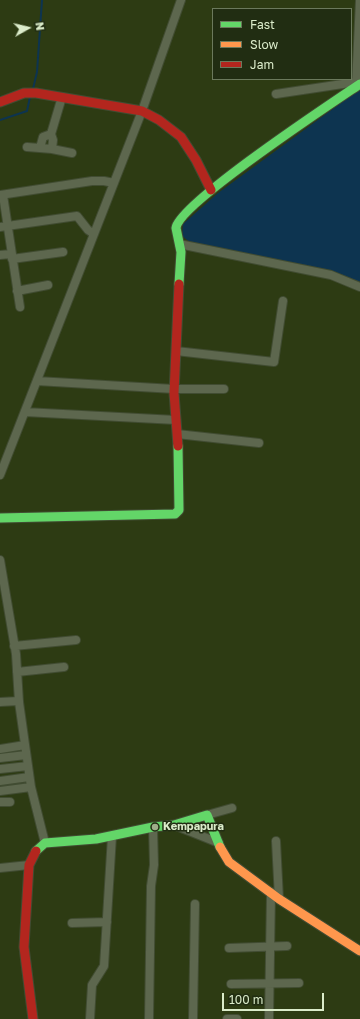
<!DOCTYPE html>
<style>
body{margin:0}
#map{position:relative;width:360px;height:1019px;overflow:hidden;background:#2d3b13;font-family:"Golos Text",sans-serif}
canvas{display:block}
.legend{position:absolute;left:212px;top:8px;width:140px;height:72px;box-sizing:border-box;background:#212d12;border:1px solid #6b795c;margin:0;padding:5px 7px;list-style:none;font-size:12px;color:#dbecca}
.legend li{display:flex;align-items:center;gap:8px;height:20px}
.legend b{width:20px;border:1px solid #6b795c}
.north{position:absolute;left:8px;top:8px;width:40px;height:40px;-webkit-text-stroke:3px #212d12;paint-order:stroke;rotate:82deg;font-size:11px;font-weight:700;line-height:16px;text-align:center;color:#dbecca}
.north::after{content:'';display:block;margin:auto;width:14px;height:18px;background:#dbecca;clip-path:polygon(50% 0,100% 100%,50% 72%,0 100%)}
.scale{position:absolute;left:222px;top:993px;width:102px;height:18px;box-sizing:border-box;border:2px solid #dbecca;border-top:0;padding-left:5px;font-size:12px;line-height:14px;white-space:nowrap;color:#dbecca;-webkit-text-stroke:3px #212d12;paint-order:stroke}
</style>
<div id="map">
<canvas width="360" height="1019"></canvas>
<ul class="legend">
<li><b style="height:5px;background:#63d668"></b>Fast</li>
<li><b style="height:5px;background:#ff974d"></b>Slow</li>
<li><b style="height:5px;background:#b3261e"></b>Jam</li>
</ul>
<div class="north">N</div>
<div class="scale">100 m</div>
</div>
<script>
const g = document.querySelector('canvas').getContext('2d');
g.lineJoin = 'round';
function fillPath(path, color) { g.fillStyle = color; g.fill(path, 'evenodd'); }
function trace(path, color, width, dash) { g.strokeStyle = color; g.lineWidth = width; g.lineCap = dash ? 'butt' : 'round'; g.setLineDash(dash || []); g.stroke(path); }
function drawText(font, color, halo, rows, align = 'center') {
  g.font = font + ' "Golos Text",sans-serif'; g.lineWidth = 3; g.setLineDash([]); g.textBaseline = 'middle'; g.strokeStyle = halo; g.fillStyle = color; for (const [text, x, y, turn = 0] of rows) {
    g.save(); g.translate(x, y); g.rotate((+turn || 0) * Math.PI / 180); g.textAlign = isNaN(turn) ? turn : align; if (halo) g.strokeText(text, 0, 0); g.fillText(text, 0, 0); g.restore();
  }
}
fillPath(new Path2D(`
 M360 89V282L299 264 191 243 182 236 183 224 218 193Z`), '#0d3450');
trace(new Path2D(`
 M33 89 37 72 42 0
 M0 120 27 111 30 97`), '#0d3450', 2);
const street = new Path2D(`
 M356 86 360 0
 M276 94 356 82
 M27 147 52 149 53 140 51 134
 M40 148 43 137 51 134 62 97
 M52 149 72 153
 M0 195 92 181H104L114 183
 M3 195 20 307
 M0 227 77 216 88 230 94 234
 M179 244 331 275 360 287
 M0 255 11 254
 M12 259 63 252
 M17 291 48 285
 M176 351 274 362 283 301
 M37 381 174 389H224
 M25 412 176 420
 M177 434 259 443
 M0 475 142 111 181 0
 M0 560 16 654 19 702 31 787 45 843
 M14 646 76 640
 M17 672 64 667
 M0 702 19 701
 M0 749 25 745
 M0 758 26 755
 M0 769 28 766
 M0 781 29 777
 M0 791 31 787
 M0 802H10
 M207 815 232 808
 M174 825 219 843
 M276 841 279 899
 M0 868 29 865
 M72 923 107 922
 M229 948 287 946
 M231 984 299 983
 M90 1019 92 985 104 966 112 836
 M149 1019 151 886 154 865 153 827
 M193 1019 195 904
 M227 1019H237
 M269 1019 271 892`);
const fast = new Path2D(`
 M179 284 181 252 176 228C179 204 332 103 360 84
 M0 518 175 514 179 510 178 446
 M36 851 45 843 96 839 153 827 174 825 207 815 220 847`);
const slow = new Path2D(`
 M220 847 229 862 279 899 360 951`);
const jam = new Path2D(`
 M0 102 24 93H36L142 111 159 120 181 137 196 160 211 190
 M178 446 174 393 179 284
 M33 1019 24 947 29 865 36 851`);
trace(street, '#414c32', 10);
trace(fast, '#414c32', 11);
trace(slow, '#414c32', 11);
trace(jam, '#414c32', 11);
trace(street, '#5d674e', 8);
trace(fast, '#63d668', 9);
trace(slow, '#ff974d', 9);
trace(jam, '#b3261e', 9);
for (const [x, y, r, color] of [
 [155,827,4,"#9eae8a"]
]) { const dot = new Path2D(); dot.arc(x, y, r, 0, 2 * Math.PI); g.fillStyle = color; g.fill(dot); trace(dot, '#212d12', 1.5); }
drawText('bold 11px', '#dbecca', '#212d12', [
 ["Kempapura",163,827]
], 'left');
</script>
